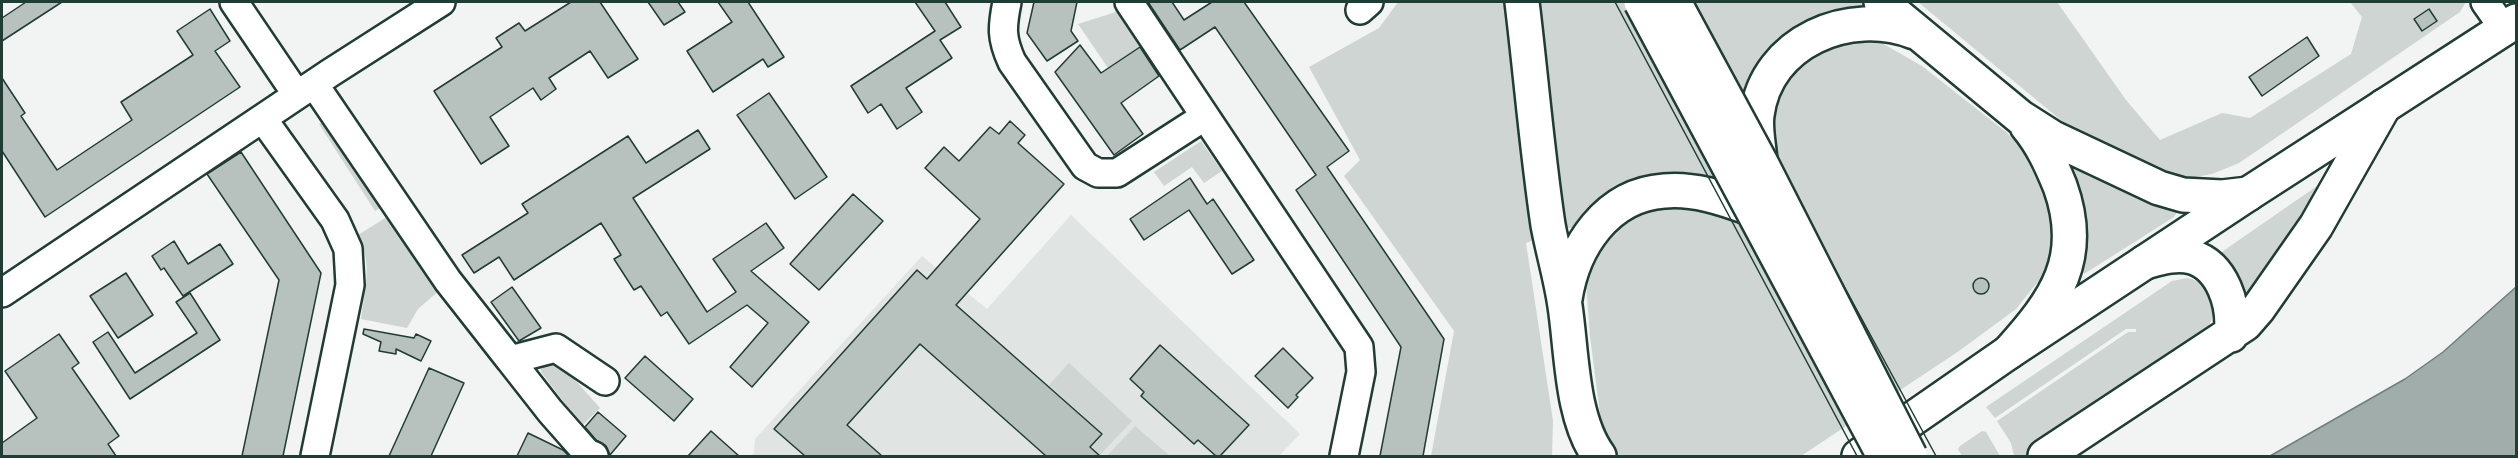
<!DOCTYPE html>
<style>
body{margin:0}
#map{position:relative;width:2518px;height:458px;overflow:hidden;background:#f2f3f3;font-family:Itim,sans-serif}
canvas{display:block}
.frame{position:absolute;inset:0;border:3px solid #1f3d34;pointer-events:none}
</style>
<div id="map">
<canvas width="2518" height="458"></canvas>
<div class="frame"></div>
</div>
<script>
const g = document.querySelector('canvas').getContext('2d');
g.lineJoin = 'round';
function fillPath(path, color) { g.fillStyle = color; g.fill(path, 'evenodd'); }
function trace(path, color, width, dash) { g.strokeStyle = color; g.lineWidth = width; g.lineCap = dash ? 'butt' : 'round'; g.setLineDash(dash || []); g.stroke(path); }
fillPath(new Path2D(`
 M1071 215 1300 434 1279 456H751L754 453 755 439 922 256 987 309Z`), '#e0e4e3');
fillPath(new Path2D(`
 M1398 2H1870L1865 9 1861 40 1880 42 1922 66 2006 132 2036 160 2058 204 2057 244 2044 274 2016 309 1959 351 1801 456H1619L1607 444 1601 422 1590 336 1585 271 1575 228H1566L1526 243 1553 421 1552 456H1431L1454 331 1344 176 1360 160 1309 67 1379 28Z
 M1918 2H2057L2126 100 2160 140 2222 113 2250 118 2351 54 2362 17 2350 2H2466L2460 12 2239 163 2212 174 2190 178 2167 172 2127 157 2062 121Z
 M1119 11 1142 45 1108 68 1078 24Z
 M328 119 384 206 375 211 319 124Z
 M1201 141 1222 171 1204 183 1192 167 1164 186 1154 172Z
 M2065 160 2126 191 2174 209 2177 212 2174 217 2084 274 2079 222Z
 M2320 184 2324 185 2248 300 2213 258Z
 M390 215 441 289 418 309 407 328 361 319C365 289 373 263 358 235Z
 M2187 278C2216 284 2220 305 2208 328L2025 456H2014L2011 443 1997 421 2128 332H2136V329H2126L1995 418 1986 407 2172 281Z
 M553 361 560 363 600 408 582 426 541 372V369Z
 M1069 363 1132 421 1099 456H1089L1095 450 1092 447 1103 434 1049 385Z
 M1135 426 1170 456H1107Z
 M1982 431 1986 432 2000 456H1962L1958 449 1960 446Z`), '#ced5d3');
const water = new Path2D(`
 M2516 287V456H2270L2405 379 2443 352Z`);
fillPath(water, '#a1adaa');
trace(water, '#6d807b', 1.5);
const building = new Path2D(`
 M26 2H62L2 41V18Z
 M571 2H600L638 59 608 78 590 51 549 78 556 89 541 100 533 88 490 117 509 146 481 164 434 91 502 47 496 38 519 23 525 31Z
 M648 2H678L685 12 664 25Z
 M718 2H748L784 57 768 67 763 59 713 92 687 51 732 22Z
 M915 2H945L961 27 940 40 952 58 906 88 922 112 897 129 881 104 868 113 851 86 935 31Z
 M1034 2H1077L1071 31 1078 41 1047 61 1027 33Z
 M1148 2H1172L1184 20 1212 2H1244L1349 151 1327 167 1444 339 1423 456H1380L1401 347 1296 190 1316 175 1215 27 1180 50Z
 M210 9 230 41 215 51 240 87 45 217 2 151V78L25 113 21 116 57 170 132 120 121 102 193 55 177 31Z
 M2429 9 2437 21 2422 31 2414 19Z
 M2307 37 2319 56 2262 96 2249 77Z
 M1080 45 1101 73 1140 47 1159 76 1121 103 1143 134 1114 155 1055 72Z
 M769 93 827 177 795 199 737 115Z
 M1010 121 1025 135 1018 143 1064 184 956 305 1102 434 1090 447 1100 456H1046L920 344 847 425 882 456H805L774 429 917 270 927 279 980 219 925 168 944 147 959 161 990 127 999 134Z
 M698 130 710 149 633 198 707 312 736 292 713 259 766 223 784 248 751 271 809 322 752 387 730 367 768 323 747 305 689 344 667 312 661 316 641 286 634 290 614 259 621 255 601 223 514 280 499 257 474 273 462 255 528 213 522 204 628 136 646 163Z
 M241 152 321 273 283 456H242L279 280 207 174Z
 M1190 178 1207 204 1213 199 1254 260 1232 274 1189 210 1144 240 1130 219Z
 M853 194 883 221 819 290 790 264Z
 M174 241 188 264 220 244 233 264 183 296 164 268 161 270 152 256Z
 M126 273 153 315 118 338 90 296Z
 M1973 286a8 8 0 1 1 16 0a8 8 0 1 1-16 0Z
 M512 287 541 328 519 341 491 302Z
 M190 293 220 340 130 399 93 342 108 332 135 373 197 333 176 302Z
 M364 329 414 338 416 334 431 341 421 361 396 349V354L379 351 381 342 363 334Z
 M59 334 79 363 72 368 119 436 108 444 116 456H2V443L37 418 5 371Z
 M1160 345 1249 425 1220 456H1216L1198 440 1194 444 1141 396 1144 392 1130 379Z
 M1283 348 1313 378 1296 395 1298 397 1288 408 1255 376Z
 M645 356 693 399 674 421 625 378Z
 M429 368 464 383 431 456H389Z
 M598 412 626 436 610 455 606 446 596 440 585 427Z
 M711 431 739 456H688Z
 M528 433 563 450 569 456H517Z`);
fillPath(building, '#b7c1bd');
trace(building, '#1f3d34', 1.5);
const minor = new Path2D(`
 M234 2 297 95
 M1007 2C1002 27 1001 38 1012 62L1085 166 1098 173H1117L1204 117
 M1129 2 1359 347 1361 372 1344 456
 M2485 2 2504 29
 M1360 10 1369 2
 M314 84 448 281 510 360 556 348 605 381
 M263 119 335 220 348 249 350 285 315 456
 M2 293 330 73 441 2
 M510 360 550 411 587 453 594 456`);
const major = new Path2D(`
 M1859 456 2009 352 2248 194 2516 21`);
const highway = new Path2D(`
 M1522 2C1531 76 1537 151 1548 225 1553 252 1561 278 1565 306 1572 352 1571 418 1599 456
 M1881 2 2020 117 2053 138 2159 188 2183 195 2222 197 2248 194
 M1760 161C1759 146 1755 129 1757 115 1766 41 1850 7 1914 32
 M2145 262C2160 258 2176 253 2192 257 2223 266 2235 306 2231 335
 M1565 299C1573 246 1607 195 1664 191 1693 188 1723 198 1750 208
 M2009 352C2056 300 2086 258 2060 186 2051 164 2042 144 2027 126
 M2045 456 2245 324 2258 309 2316 226 2384 106`);
trace(minor, '#1f3d34', 32);
trace(major, '#1f3d34', 38);
trace(highway, '#1f3d34', 38);
trace(minor, '#fff', 27);
trace(major, '#fff', 33);
trace(highway, '#fff', 33);
trace(new Path2D(`
 M1615 2 1857 456
 M1690 2 1936 456`), '#1f3d34', 1.5);
const highwayBridge = new Path2D(`
 M1641 2 1884 456
 M1674 2 1760 161 1910 456`);
trace(highwayBridge, '#1f3d34', 38, []);
trace(highwayBridge, '#fff', 33);
</script>
